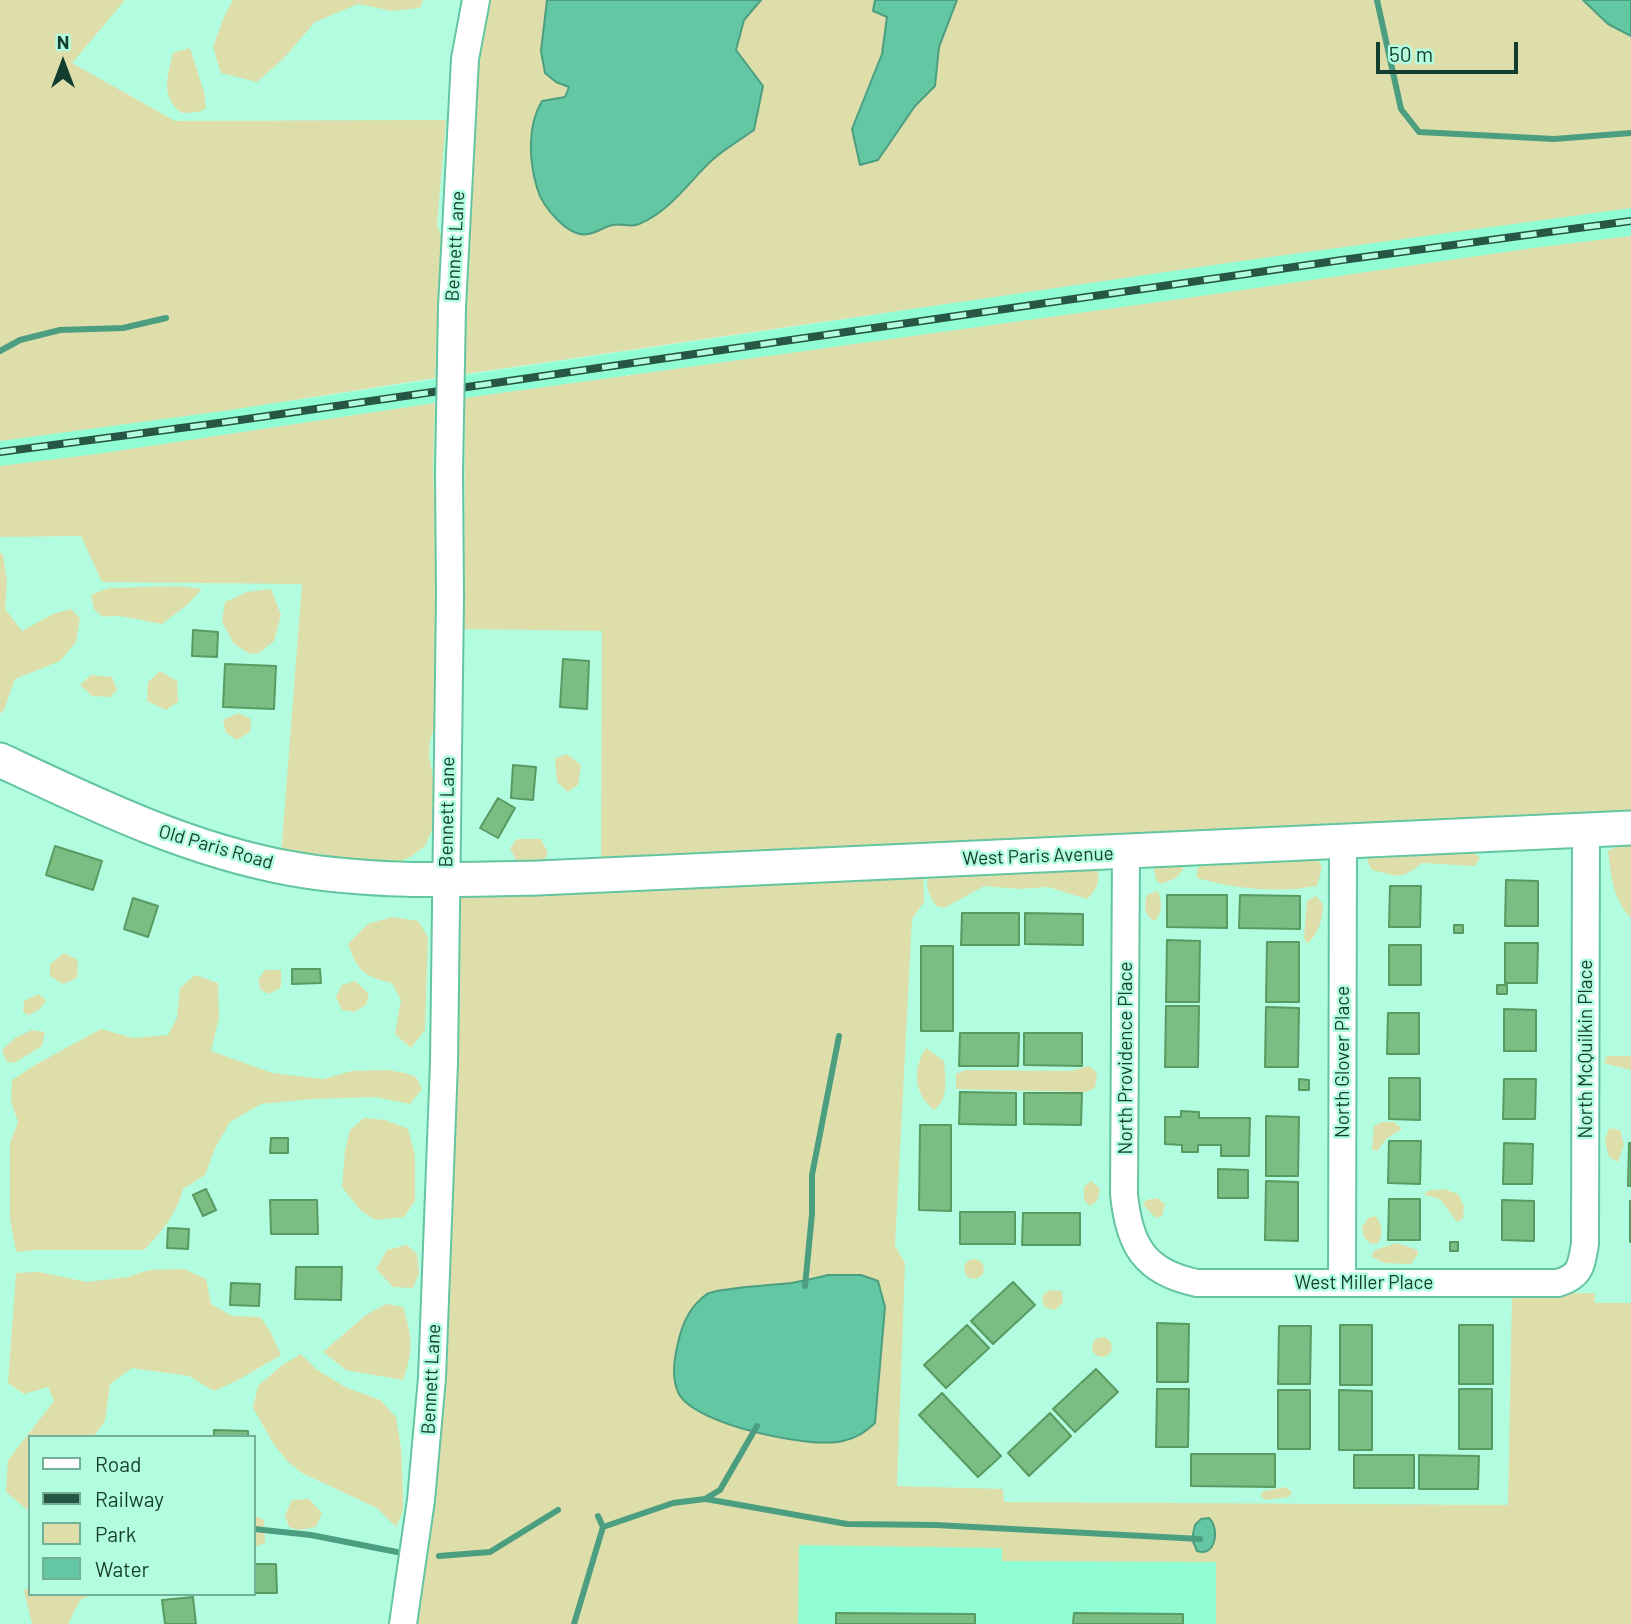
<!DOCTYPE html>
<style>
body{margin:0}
#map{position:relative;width:1631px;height:1624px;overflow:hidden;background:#b2fddf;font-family:Barlow,sans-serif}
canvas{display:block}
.legend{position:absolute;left:28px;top:1435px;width:228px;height:161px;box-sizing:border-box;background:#b2fddf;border:2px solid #72b098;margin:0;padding:9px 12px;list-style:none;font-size:21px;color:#133d2e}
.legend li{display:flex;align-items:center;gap:14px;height:35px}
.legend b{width:35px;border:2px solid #72b098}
.north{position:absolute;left:28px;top:28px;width:70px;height:70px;-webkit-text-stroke:5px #b2fddf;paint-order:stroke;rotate:0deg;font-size:19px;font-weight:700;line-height:28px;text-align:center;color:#133d2e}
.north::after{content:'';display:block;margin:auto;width:24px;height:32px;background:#133d2e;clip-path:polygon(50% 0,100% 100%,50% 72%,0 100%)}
.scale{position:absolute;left:1376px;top:42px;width:142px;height:32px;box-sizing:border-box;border:4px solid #133d2e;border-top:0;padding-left:9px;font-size:21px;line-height:24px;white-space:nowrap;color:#133d2e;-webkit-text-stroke:5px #b2fddf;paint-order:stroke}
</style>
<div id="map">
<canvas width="1631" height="1624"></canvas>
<ul class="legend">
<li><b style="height:9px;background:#fff"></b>Road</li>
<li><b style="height:9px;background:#285645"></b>Railway</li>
<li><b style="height:19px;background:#dedeab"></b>Park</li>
<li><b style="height:19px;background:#64c7a3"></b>Water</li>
</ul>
<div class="north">N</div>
<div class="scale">50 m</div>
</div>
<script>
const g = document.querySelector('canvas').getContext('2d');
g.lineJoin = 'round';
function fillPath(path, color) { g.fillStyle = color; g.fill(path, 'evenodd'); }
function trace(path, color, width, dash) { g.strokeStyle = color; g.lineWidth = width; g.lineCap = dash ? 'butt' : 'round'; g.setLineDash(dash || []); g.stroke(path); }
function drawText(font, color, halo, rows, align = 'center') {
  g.font = font + ' Barlow,sans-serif'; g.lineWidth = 5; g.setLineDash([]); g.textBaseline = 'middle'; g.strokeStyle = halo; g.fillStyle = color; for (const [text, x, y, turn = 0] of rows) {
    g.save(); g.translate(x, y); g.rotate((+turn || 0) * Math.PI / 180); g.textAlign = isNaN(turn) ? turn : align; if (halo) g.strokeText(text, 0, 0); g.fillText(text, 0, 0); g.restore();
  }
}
fillPath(new Path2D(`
 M1631 208V236L1533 248 1180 299 465 398 97 454 0 466V441L230 410 1234 262Z
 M798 1545 1003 1548V1561L1217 1562 1216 1624H798Z`), '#90fdd4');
fillPath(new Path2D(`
 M0 0H125L72 63 175 121 446 120 437 224 442 240 435 378 230 410 0 441Z
 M233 0H423L420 8 392 11 358 4 315 22 284 58 257 82 221 73 213 47 224 17Z
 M488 0H1631V208L1234 262 465 374 474 98 477 65Z
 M190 48 204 92 206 108 199 112 182 113C159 96 168 76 173 53Z
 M1631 236V817L601 864 602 631 464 629 465 398 1180 299 1533 248Z
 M435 403 433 472 437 534 438 622 436 724 430 740 429 756 435 787 436 810 434 825 425 846 412 856 396 863 281 855 302 584 102 582 81 536 0 537V466L97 454Z
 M0 552 3 555 7 581 5 609 22 631 53 614 71 609 80 618 76 642 60 661 15 679 4 710 0 714Z
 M179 586 202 589 187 605 162 624C143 621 121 613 103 617L94 609 91 595 109 588Z
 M271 589 281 615 274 641 259 653 250 654 234 644 222 622 225 602 247 592Z
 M160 671 177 681 178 702 166 710 147 701 148 682Z
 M91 675 112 677 117 690 110 697 92 696 80 685Z
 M238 713 251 719 250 732 237 740 226 733 223 720Z
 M567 754 581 765 578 785 568 792 557 782 555 758Z
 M517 839H541L548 853 544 860H516L510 848Z
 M1621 844 1631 845V918C1613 899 1611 876 1608 851Z
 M1471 849 1480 858 1475 866 1422 863C1400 881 1398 876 1372 870L1367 860 1371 855Z
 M1278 857H1317L1322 868 1317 886C1278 893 1235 889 1197 878V869L1204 863 1258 858 1268 864Z
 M1161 862H1182L1183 870 1176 878 1161 884 1156 880 1154 869Z
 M1087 866 1098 871C1099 883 1097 890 1087 899L1048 887 1019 889 984 886 944 908 936 906C930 896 925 888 928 876Z
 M923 869 924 902 912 919 895 1246 905 1263 897 1486 1003 1489 1004 1502 1508 1505 1512 1293H1595V1303H1631V1624H1216V1562L1002 1561V1548L799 1545 798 1624H410L458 899 464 893Z
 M1158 891C1162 903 1163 911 1155 921 1144 915 1144 907 1147 895Z
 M1316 896 1323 904C1322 920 1320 932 1307 944L1304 937 1307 901Z
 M392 917 418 921 428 937 425 1030 411 1048 395 1034 401 1000 392 983C364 976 358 972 348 944L368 924Z
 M64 953 78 960 77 978 63 984 50 976V964Z
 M265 970H281V987L269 994 261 990 258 980Z
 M195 975 218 983 219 1018 211 1051 272 1073 323 1079 352 1071 388 1070 405 1073 416 1077 422 1089 410 1104 375 1097 312 1099 261 1104 230 1122 215 1148 205 1175 183 1189C177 1213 161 1233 144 1250H35L16 1252 10 1219V1143L18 1122 11 1101 12 1080 35 1065 101 1029 133 1038 168 1035 177 1018 180 988Z
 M355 981 369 994 366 1005 354 1012 342 1010 336 997 342 985Z
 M38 994 46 1000 40 1009 29 1015 23 1012 24 1001Z
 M32 1030 45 1032 42 1046 14 1063 6 1061 2 1050 15 1038Z
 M926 1048 944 1061C945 1077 950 1098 934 1110 914 1094 912 1069 926 1048Z
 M1607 1056H1631V1070L1604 1063Z
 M1089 1066 1097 1073 1095 1088 1086 1092 956 1089V1074L966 1070 1070 1071Z
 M364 1118 385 1120 408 1129 415 1155V1201L404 1217 375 1220 360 1210 342 1187 345 1151 350 1130Z
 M1382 1122H1394L1402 1129 1387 1138 1377 1151 1372 1150 1374 1126Z
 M1609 1128 1620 1130 1624 1145 1618 1162 1609 1157 1605 1140Z
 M1091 1181 1100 1189 1097 1201 1090 1206 1084 1200V1187Z
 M1444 1189 1458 1194 1464 1206 1463 1219 1457 1222 1440 1199 1424 1195 1427 1191Z
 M1157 1198 1165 1204 1162 1216 1156 1218 1143 1205 1146 1200Z
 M1376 1216C1382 1225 1384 1234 1378 1243L1371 1244 1364 1237 1362 1227 1368 1218Z
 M1397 1243 1417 1250 1418 1254 1411 1264 1384 1263 1371 1256 1375 1250Z
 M407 1245 417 1254 419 1273 413 1288 393 1287 376 1269 387 1250Z
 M964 1269a10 10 0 1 1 20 0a10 10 0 1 1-20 0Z
 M184 1269 206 1279 211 1304 232 1316 260 1317 270 1331 281 1355 238 1380 214 1391 189 1376 132 1368 110 1384 105 1421 93 1437H30V1512L6 1492 8 1460 54 1401 48 1387 24 1394 8 1383 16 1273 39 1272 87 1282 128 1277 149 1270Z
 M1049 1290 1062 1291 1063 1302 1055 1310 1044 1307 1042 1296Z
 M386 1304 403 1307C412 1337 414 1350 403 1380L346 1370 323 1352 366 1315Z
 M1092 1347a10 10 0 1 1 20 0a10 10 0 1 1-20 0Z
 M301 1354 316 1369 345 1387 380 1400 396 1417 401 1448 403 1492V1511L396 1527 377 1508 302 1473 287 1461 273 1443 253 1408 258 1386 281 1366Z
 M1285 1487 1292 1492 1289 1497 1265 1500 1260 1495 1264 1491Z
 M309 1499 322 1513 316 1527 298 1530 289 1527 285 1515 292 1500Z
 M254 1515 264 1520 265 1543 254 1547Z
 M30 1586V1594H93L80 1600 68 1624H32L24 1591Z`), '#dedeab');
const water = new Path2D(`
 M547 0H761L744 20 736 50 763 86 754 130C740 140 724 149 711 161 688 183 670 211 639 224 631 228 622 223 613 225 605 226 597 233 588 234 568 238 542 206 537 188 529 160 527 126 542 101L565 97 569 87 556 82 545 73 541 51Z
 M875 0H957L939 47 935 86 915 106 878 160 860 165 852 129 882 54 887 17 873 11Z
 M1583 0H1631V36L1608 24Z
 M828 1275H861L878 1281 885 1307 875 1423C865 1432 857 1438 843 1441 811 1449 696 1425 679 1394 671 1378 674 1360 678 1343 682 1324 691 1305 707 1294 718 1288 775 1285 791 1283 803 1281 816 1278 828 1275Z
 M1209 1518C1220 1528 1216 1558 1197 1551L1192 1539 1195 1525 1201 1519Z`);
fillPath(water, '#64c7a3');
trace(water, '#4c9e80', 2);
trace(new Path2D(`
 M1377 0 1401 109 1419 132 1554 139 1631 133
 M0 351 20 340 60 330 123 328 166 318
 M805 1286 812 1214V1175L839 1036
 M706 1499 847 1524 936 1525 1200 1539
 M603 1527 673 1503 705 1499 720 1490 757 1426
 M254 1529 311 1535 397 1552
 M439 1556 490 1552 558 1510
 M574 1624 603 1527 598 1516`), '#4c9e80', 6);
const building = new Path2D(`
 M193 630 218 632 217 657 192 656Z
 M563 659 589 661 587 709 560 707Z
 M225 664 276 666 274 709 223 707Z
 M513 765 536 767 533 800 511 798Z
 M498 798 515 808 498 838 480 828Z
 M55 846 102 861 93 890 46 875Z
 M1506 880 1538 881V926H1505Z
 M1390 886H1421L1420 927H1389Z
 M1167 895H1227V928L1167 927Z
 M1240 895 1300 896V929L1239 928Z
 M133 898 158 906 148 937 124 929Z
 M962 913H1019V945H961Z
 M1025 913 1083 914V945L1025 944Z
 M1454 925H1463V933H1454Z
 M1167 940 1200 941 1199 1002H1166Z
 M1267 942H1299V1002H1266Z
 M1505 943H1538L1537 983H1505Z
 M1389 945H1421V985H1389Z
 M921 946H953V1031H921Z
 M292 969H320L321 983 292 984Z
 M1497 985H1507V994H1497Z
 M1166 1006H1199L1198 1067H1165Z
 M1266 1007 1299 1008 1298 1067H1265Z
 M1504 1009 1536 1010V1051H1504Z
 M1388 1013H1419V1054H1387Z
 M960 1033H1019L1018 1066H959Z
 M1024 1033H1082V1066L1024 1065Z
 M1389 1078H1420V1120L1389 1119Z
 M1299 1079 1309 1080V1090H1299Z
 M1504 1079H1536L1535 1119H1503Z
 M960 1092 1016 1093V1125L959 1124Z
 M1024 1093H1082L1081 1125 1024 1124Z
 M1181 1111 1199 1112V1118H1250L1249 1156H1221V1145H1198V1152H1182V1145L1165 1144V1117H1181Z
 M1266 1116 1299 1117 1298 1176H1266Z
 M920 1125H951V1211L919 1210Z
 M271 1138H288V1153H270Z
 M1389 1141H1421L1420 1184 1388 1183Z
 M1504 1143 1533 1144 1532 1184H1503Z
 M1629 1143H1631V1186H1628Z
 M1218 1169 1248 1170V1198H1218Z
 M1266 1181 1298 1182V1241L1265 1240Z
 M206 1189 216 1210 203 1216 193 1195Z
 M1389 1199H1420V1240H1388Z
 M270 1200H317L318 1234H271Z
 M1502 1200 1534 1201V1241L1502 1240Z
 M1630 1201H1631V1242H1630Z
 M960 1212H1015V1244H960Z
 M1023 1213H1080V1245H1022Z
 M168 1228 189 1229 188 1249 167 1248Z
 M1450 1242H1458V1251H1450Z
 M296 1267H342L341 1300 295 1299Z
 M1013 1282 1035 1305 993 1344 971 1321Z
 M231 1283 260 1284 259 1306 230 1305Z
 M1157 1323 1189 1324 1188 1382H1157Z
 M967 1325 989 1348 946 1388 924 1365Z
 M1340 1325H1372V1385H1340Z
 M1459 1325H1493V1384H1459Z
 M1279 1326H1311L1310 1384H1278Z
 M1096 1369 1118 1392 1075 1432 1053 1409Z
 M1157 1389H1189L1188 1447H1156Z
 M1459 1389H1492V1449H1459Z
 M1278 1390H1310V1449H1278Z
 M1339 1390 1372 1391V1450H1339Z
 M942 1393 1001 1456 978 1477 919 1415Z
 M1050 1413 1071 1436 1029 1476 1008 1453Z
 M214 1430 248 1431V1437H214Z
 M1191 1454H1275V1487L1191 1486Z
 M1354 1455H1414V1488H1354Z
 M1419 1455 1479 1456 1478 1489H1419Z
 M254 1564H276L277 1593H254Z
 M193 1597 196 1624H165L162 1600Z
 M836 1613 975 1614V1624H836Z
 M1074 1613 1183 1614V1624H1073Z`);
fillPath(building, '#7bbe83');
trace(building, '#599a62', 2);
const minor = new Path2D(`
 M452 307 465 59 476 0
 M1126 852 1124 1194C1129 1245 1144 1272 1197 1283H1558C1581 1276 1581 1266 1585 1244L1586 830
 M1342 1282 1343 842
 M403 1624 421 1500 432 1378 444 1062 450 597 449 472`);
const major = new Path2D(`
 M0 760C94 804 186 849 288 868 370 883 455 880 538 878L1631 828`);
trace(minor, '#64c5a1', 30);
trace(major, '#64c5a1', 37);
trace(minor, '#fff', 26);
trace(major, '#fff', 33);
const rail = new Path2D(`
 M0 452 226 422 1342 260 1631 221`);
trace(rail, '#285645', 8);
trace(rail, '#b2fddf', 5, [16]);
const minorBridge = new Path2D(`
 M449 472 452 307`);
trace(minorBridge, '#64c5a1', 30, []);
trace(minorBridge, '#fff', 26);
drawText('19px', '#133d2e', '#b2fddf', [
 ["Bennett Lane",455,246,-87],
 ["Bennett Lane",447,812,-89],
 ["Old Paris Road",216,847,16],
 ["West Paris Avenue",1038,856,-2],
 ["North McQuilkin Place",1586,1049,-90],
 ["North Providence Place",1126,1058,-90],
 ["North Glover Place",1343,1062,-90],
 ["West Miller Place",1364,1283],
 ["Bennett Lane",431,1379,-87]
]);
</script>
